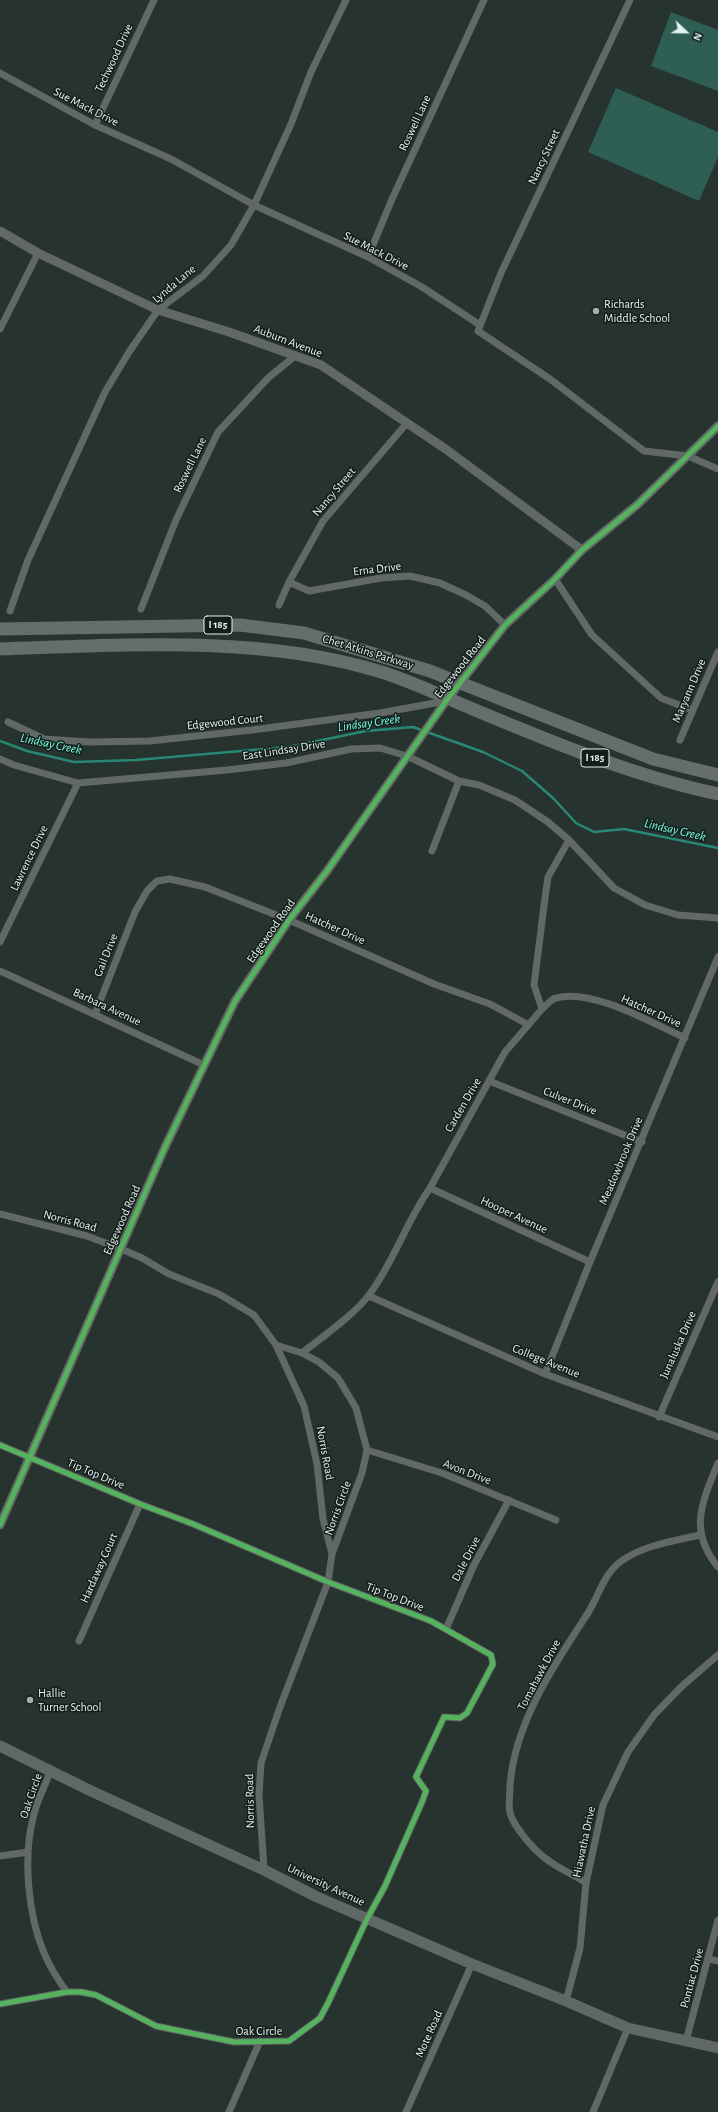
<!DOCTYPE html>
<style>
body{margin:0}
#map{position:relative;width:718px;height:2112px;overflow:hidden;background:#26332f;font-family:"Alegreya Sans",sans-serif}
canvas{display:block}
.north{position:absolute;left:666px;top:12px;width:40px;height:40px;-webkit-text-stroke:3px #131d1a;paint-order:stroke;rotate:112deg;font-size:11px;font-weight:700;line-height:16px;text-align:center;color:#e5f2ef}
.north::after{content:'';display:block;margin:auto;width:14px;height:18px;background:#e5f2ef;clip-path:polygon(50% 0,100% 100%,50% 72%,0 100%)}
</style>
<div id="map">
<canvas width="718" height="2112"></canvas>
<div class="north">N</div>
</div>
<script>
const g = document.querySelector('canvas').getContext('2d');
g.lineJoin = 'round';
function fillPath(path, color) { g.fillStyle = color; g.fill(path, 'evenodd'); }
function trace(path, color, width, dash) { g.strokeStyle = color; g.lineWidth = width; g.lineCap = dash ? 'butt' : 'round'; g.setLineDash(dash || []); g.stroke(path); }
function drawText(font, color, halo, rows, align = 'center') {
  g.font = font + ' "Alegreya Sans",sans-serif'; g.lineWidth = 3; g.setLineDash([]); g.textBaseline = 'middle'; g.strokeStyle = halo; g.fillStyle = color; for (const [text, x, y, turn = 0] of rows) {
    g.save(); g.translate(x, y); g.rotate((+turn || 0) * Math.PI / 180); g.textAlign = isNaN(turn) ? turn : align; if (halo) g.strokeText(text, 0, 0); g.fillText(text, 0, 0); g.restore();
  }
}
fillPath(new Path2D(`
 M671 12 718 30V91L651 66Z
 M616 88 718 132V157L699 201 588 152Z`), '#2f5f54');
trace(new Path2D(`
 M0 741 27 751 74 762 136 760 288 747 366 731 413 727 483 752 522 771 553 798 576 823 594 832 624 829 718 848`), '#298775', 2.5);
trace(new Path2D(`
 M630 0 501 273 478 331 550 379 644 451 688 456 718 469
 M0 73 95 125 171 159 254 205 368 257 422 287 480 325
 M95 125 154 0
 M368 257 392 199 484 0
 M0 329 38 253
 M555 579 592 635 661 698 692 710
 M289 582 309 591 381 578 410 576 440 583 466 595 485 606 505 625
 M279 605 289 582 323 521 407 423
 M141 609 176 520 218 432 268 378 295 356
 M10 611 28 560 105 392 129 352 158 310 203 276 231 245 254 205 291 124 311 72 346 0
 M8 722 44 739 90 742 150 741 252 730 380 713 446 701
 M680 740 718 652
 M0 759 14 765 78 783 227 770 286 763 351 749 380 748 407 756 459 781 479 785 515 800 548 822 569 840 614 888 645 905 678 915 718 918
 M432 851 459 781
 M0 942 78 783
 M0 971 204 1065
 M542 1009C546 1006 551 999 556 998 592 988 652 1023 685 1038
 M95 1014 135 912 147 891 157 881 170 879 205 887 289 920 434 984 490 1004 527 1024
 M489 1081 642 1142
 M430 1188 590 1262
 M0 1214 87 1236 121 1249 142 1258 169 1274 219 1294 254 1315 276 1345 304 1406 317 1464 323 1519 332 1554 328 1582 280 1707 261 1763 259 1794 264 1870
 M369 1296 545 1374 718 1437
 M276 1345 302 1353 319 1362 338 1378 356 1408 367 1450 362 1473 332 1554
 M302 1353C321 1338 355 1314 369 1295 394 1262 406 1222 430 1188L505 1052 542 1009 534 985 545 898 548 877 569 840
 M545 1374 590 1262 718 957
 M659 1417 718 1282
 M0 1445 140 1504 193 1524 328 1582 431 1621 491 1655 493 1664 467 1713 460 1718 444 1717 416 1777 426 1791 422 1802 385 1886 367 1919 328 2003 320 2018 289 2041 234 2042 156 2026 96 1995 81 1992H67L0 2004
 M367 1450 442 1473 556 1520
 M718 1463C702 1502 688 1531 718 1567
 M446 1629 474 1565 509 1500
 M79 1641 140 1504
 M51 1770C45 1786 36 1802 33 1818 23 1858 28 1915 44 1953 50 1967 58 1980 67 1992
 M0 1856 28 1852
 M586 1883C573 1874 557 1868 545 1858 533 1849 514 1827 510 1813 508 1805 510 1794 510 1785 515 1722 554 1665 588 1613 598 1597 604 1574 620 1562 643 1545 674 1541 700 1535
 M709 1959 718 1961
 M566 2001 580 1948 586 1883 603 1805 628 1752 654 1715 681 1687 718 1655
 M686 2041 718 1920
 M229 2112 260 2041
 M406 2112 472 1964
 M593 2112 628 2028`), '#626866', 7);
trace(new Path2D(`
 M0 231 38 253 158 310 229 332 321 365 447 450 582 550
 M0 1525 165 1147 235 1001 289 920 327 871 446 701 505 625 555 579 582 550 637 505 718 426`), '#626866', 9);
trace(new Path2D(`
 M0 1746 91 1791 264 1870 317 1897 472 1964 566 2001 628 2028 718 2048`), '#606866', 11);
trace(new Path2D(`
 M0 629 240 625 304 633 430 671 653 759 718 775
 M0 649C123 645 260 635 378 671 412 681 443 697 475 710 554 743 634 776 718 794`), '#666e6b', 13);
trace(new Path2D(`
 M0 1445 140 1504 193 1524 328 1582 431 1621 491 1655 493 1664 467 1713 460 1718 444 1717 416 1777 426 1791 422 1802 385 1886 367 1919 328 2003 320 2018 289 2041 234 2042 156 2026 96 1995 81 1992H67L0 2004
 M0 1525 165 1147 235 1001 289 920 327 871 446 701 505 625 555 579 582 550 637 505 718 426`), '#56b35d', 5);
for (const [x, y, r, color] of [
 [596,311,4,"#a2afac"],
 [30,1700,4,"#a2afac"]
]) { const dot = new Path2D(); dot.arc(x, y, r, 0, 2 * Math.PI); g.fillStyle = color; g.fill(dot); trace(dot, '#131d1a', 1.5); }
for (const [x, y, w] of [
 [218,625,28],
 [595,758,28]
]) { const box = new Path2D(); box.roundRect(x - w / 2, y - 9, w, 18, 3); g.fillStyle = '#131d1a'; g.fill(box); trace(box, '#e5f2ef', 1); }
drawText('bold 11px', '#e5f2ef', null, [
 ["I 185",218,625],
 ["I 185",595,758]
]);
drawText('12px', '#e5f2ef', '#131d1a', [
 ["Techwood Drive",114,58,-65],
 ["Sue Mack Drive",86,107,27],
 ["Roswell Lane",415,123,-65],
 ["Nancy Street",544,157,-65],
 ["Sue Mack Drive",376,251,27],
 ["Lynda Lane",174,284,-40],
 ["Auburn Avenue",288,341,21],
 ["Roswell Lane",190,465,-64],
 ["Nancy Street",334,492,-50],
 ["Erna Drive",377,569,-7],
 ["Chet Atkins Parkway",368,652,17],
 ["Edgewood Road",460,667,-52],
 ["Maryann Drive",689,691,-67],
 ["Edgewood Court",225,722,-6],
 ["East Lindsay Drive",284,750,-9],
 ["Lawrence Drive",29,858,-64],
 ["Hatcher Drive",335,928,24],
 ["Edgewood Road",271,931,-55],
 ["Gail Drive",106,955,-68],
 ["Barbara Avenue",107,1007,25],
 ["Hatcher Drive",651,1011,24],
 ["Culver Drive",570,1101,22],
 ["Carden Drive",463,1105,-60],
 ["Meadowbrook Drive",621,1161,-67],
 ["Hooper Avenue",514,1215,25],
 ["Edgewood Road",122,1220,-66],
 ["Norris Road",70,1221,15],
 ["Junaluska Drive",678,1345,-66],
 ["College Avenue",546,1361,22],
 ["Norris Road",325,1453,80],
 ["Avon Drive",467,1472,21],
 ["Tip Top Drive",96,1474,23],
 ["Norris Circle",338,1508,-70],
 ["Dale Drive",466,1559,-63],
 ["Hardaway Court",99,1568,-66],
 ["Tip Top Drive",395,1597,21],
 ["Tomahawk Drive",539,1675,-62],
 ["Oak Circle",31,1796,-71],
 ["Norris Road",250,1801,-91],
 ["Hiawatha Drive",584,1842,-78],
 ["University Avenue",326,1885,25],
 ["Pontiac Drive",692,1978,-75],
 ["Oak Circle",259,2031],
 ["Mote Road",429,2034,-66]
]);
drawText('12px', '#e5f2ef', '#131d1a', [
 ["Richards",604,304],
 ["Middle School",604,318],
 ["Hallie",38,1693],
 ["Turner School",38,1707]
], 'left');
drawText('italic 13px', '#74fce0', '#131d1a', [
 ["Lindsay Creek",369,723,-8],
 ["Lindsay Creek",51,744,12],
 ["Lindsay Creek",675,830,13]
]);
</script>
